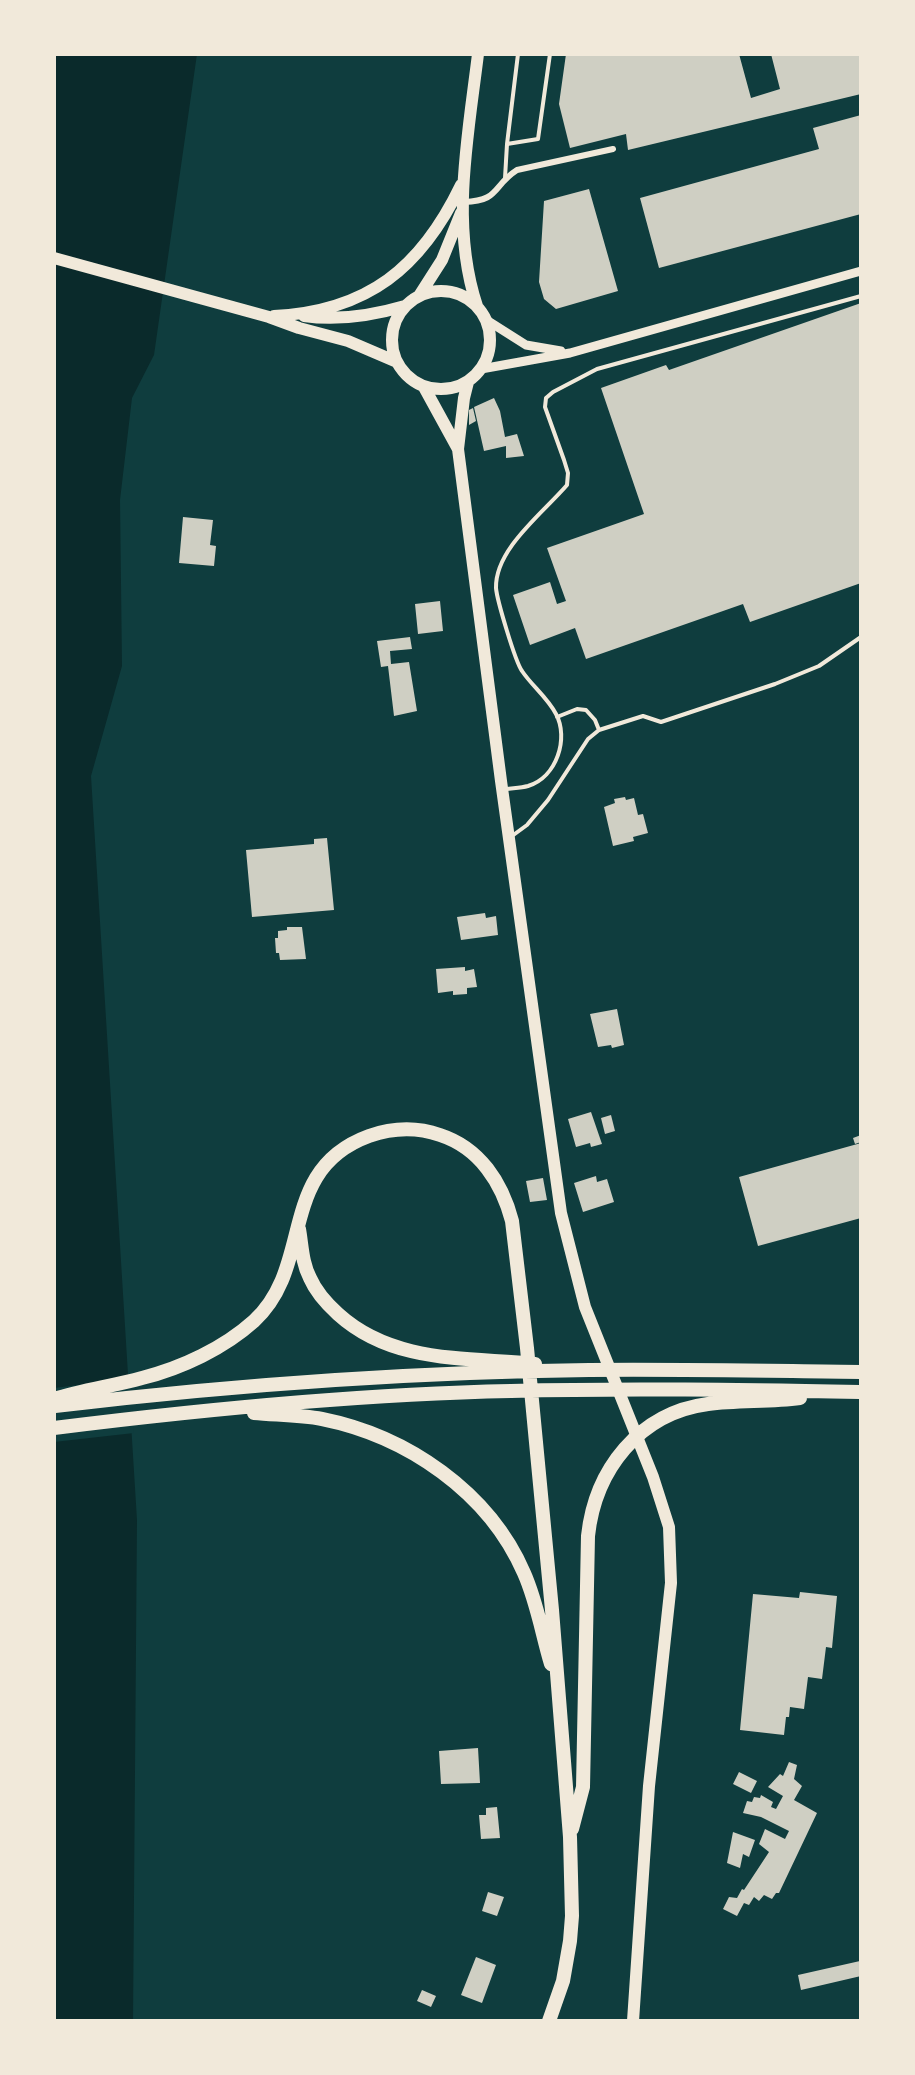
<!DOCTYPE html>
<style>
body{margin:0}
#map{position:relative;width:915px;height:2075px;overflow:hidden;background:#0f3d3e;font-family:"PT Serif",serif}
canvas{display:block}
.frame{position:absolute;inset:0;border:56px solid #f1e9da;pointer-events:none}
</style>
<div id="map">
<canvas width="915" height="2075"></canvas>
<div class="frame"></div>
</div>
<script>
const g = document.querySelector('canvas').getContext('2d');
g.lineJoin = 'round';
function fillPath(path, color) { g.fillStyle = color; g.fill(path, 'evenodd'); }
function trace(path, color, width, dash) { g.strokeStyle = color; g.lineWidth = width; g.lineCap = dash ? 'butt' : 'round'; g.setLineDash(dash || []); g.stroke(path); }
fillPath(new Path2D(`
 M54 54H197L154 355 132 398 120 500 122 666 91 776 137 1520 133 2021H54Z`), '#0a2a2b');
fillPath(new Path2D(`
 M131 1381 134 1433 54 1442V1388L103 1382Z`), '#0f3d3e');
fillPath(new Path2D(`
 M566 54H739L751 98 780 89 771 54H861V94L628 150 626 134 570 148 559 104Z
 M861 115V214L659 268 640 198 819 149 813 128Z
 M589 189 618 291 556 309 544 299 539 282 544 201Z
 M861 303V583L750 622 743 604 586 659 575 628 530 645 513 595 550 582 557 604 566 601 547 548 644 514 601 388 666 365 669 370Z
 M494 398 500 411 505 437 517 434 524 456 506 458V446L484 451 474 407Z
 M473 408 476 421 469 425V410Z
 M183 517 213 520 210 545 216 546 214 566 179 563Z
 M440 601 443 631 418 634 415 604Z
 M410 637 412 649 390 651 391 664 409 662 417 711 394 716 388 666 381 667 377 641Z
 M625 797 626 800 634 798 638 815 643 814 648 833 633 837 634 841 613 846 604 807 615 803 614 799Z
 M327 838 334 910 252 917 246 850 314 844V839Z
 M485 913 486 918 496 916 498 935 461 940 457 917Z
 M287 927H302L306 959 280 960 279 953H276L275 938H278V931L287 930Z
 M465 967V971L474 969 477 987 467 988V994L453 995V991L438 993 436 969Z
 M617 1009 624 1045 612 1048 611 1045 598 1047 590 1014Z
 M591 1112 602 1144 591 1147 590 1143 576 1147 568 1119Z
 M611 1115 615 1131 605 1134 601 1118Z
 M861 1135V1142L855 1144 853 1138Z
 M861 1143V1218L758 1246 739 1177Z
 M596 1176 597 1182 607 1179 614 1202 583 1212 574 1183Z
 M543 1178 547 1200 530 1202 526 1181Z
 M800 1592 837 1596 832 1648 826 1647 822 1679 808 1677 804 1709 790 1707 789 1717H786L784 1735 740 1730 753 1594 799 1598Z
 M478 1748 480 1783 441 1784 439 1751Z
 M789 1762 797 1765 794 1779 802 1786 794 1800 817 1813 779 1893H776L772 1899 764 1895 759 1901 754 1897 749 1905 744 1903 737 1916 723 1909 729 1897 737 1898 742 1889 744 1890 769 1852 759 1844 765 1829 785 1839 789 1831 761 1817 743 1813 747 1801 752 1802 754 1797 760 1798 761 1795 773 1802 771 1807 776 1809 783 1796 768 1787 780 1774 783 1776Z
 M739 1772 757 1781 751 1793 733 1784Z
 M497 1807 500 1838 481 1839 479 1815H486V1808Z
 M733 1832 755 1840 749 1857 743 1854 740 1868 727 1863Z
 M488 1892 504 1897 497 1916 482 1911Z
 M476 1957 496 1965 482 2003 461 1995Z
 M860 1961 861 1976 801 1990 798 1975Z
 M422 1990 436 1996 431 2007 417 2001Z`), '#cfcfc3');
trace(new Path2D(`
 M518 54 507 144 538 139 550 54
 M505 178 507 144
 M557 717 577 709 586 710 595 720 599 730
 M506 789C513 788 521 788 528 786 557 777 569 738 556 714 547 697 532 686 522 671 515 661 497 600 496 588 495 549 543 513 567 485L568 473 564 460 545 407 546 398 553 392 597 369 861 296
 M512 836 527 825 548 800 588 739 599 730 643 716 661 722 775 684 819 666 861 637`), '#f1e9da', 4);
trace(new Path2D(`
 M464 202C500 201 492 186 517 170L613 149`), '#f1e9da', 6);
trace(new Path2D(`
 M485 319 526 345 561 351
 M481 369 570 353 861 271`), '#f1e9da', 9);
trace(new Path2D(`
 M54 258 269 317 299 328 348 341 397 362
 M392 340a49 49 0 1 1 98 0a49 49 0 1 1-98 0Z
 M419 296 442 260 461 213
 M477 306C450 225 468 137 478 54
 M274 316C368 311 421 268 461 185
 M304 316C339 321 371 316 405 306
 M468 382 464 398 458 449 501 781 561 1213 585 1307 653 1477 669 1527 671 1583 649 1786 633 2021
 M424 387 458 449`), '#f1e9da', 12);
trace(new Path2D(`
 M299 1229C302 1246 302 1263 310 1278 316 1292 327 1304 338 1314 393 1364 467 1357 535 1364
 M54 1399C83 1390 113 1386 142 1378 182 1368 224 1348 254 1321 315 1265 276 1170 369 1136 392 1128 417 1127 440 1135 480 1148 502 1183 512 1221L527 1348 552 1610 570 1837 572 1916 570 1941 563 1981 549 2021
 M55 1406C232 1385 410 1372 589 1370 679 1369 770 1371 861 1372
 M254 1413C276 1415 300 1415 322 1419 407 1436 489 1492 524 1573 537 1602 542 1634 551 1664
 M54 1428C206 1409 358 1394 511 1391 628 1388 744 1390 861 1392
 M572 1829 583 1787 588 1536C595 1470 639 1413 708 1404 738 1400 769 1402 800 1398`), '#f1e9da', 14);
</script>
